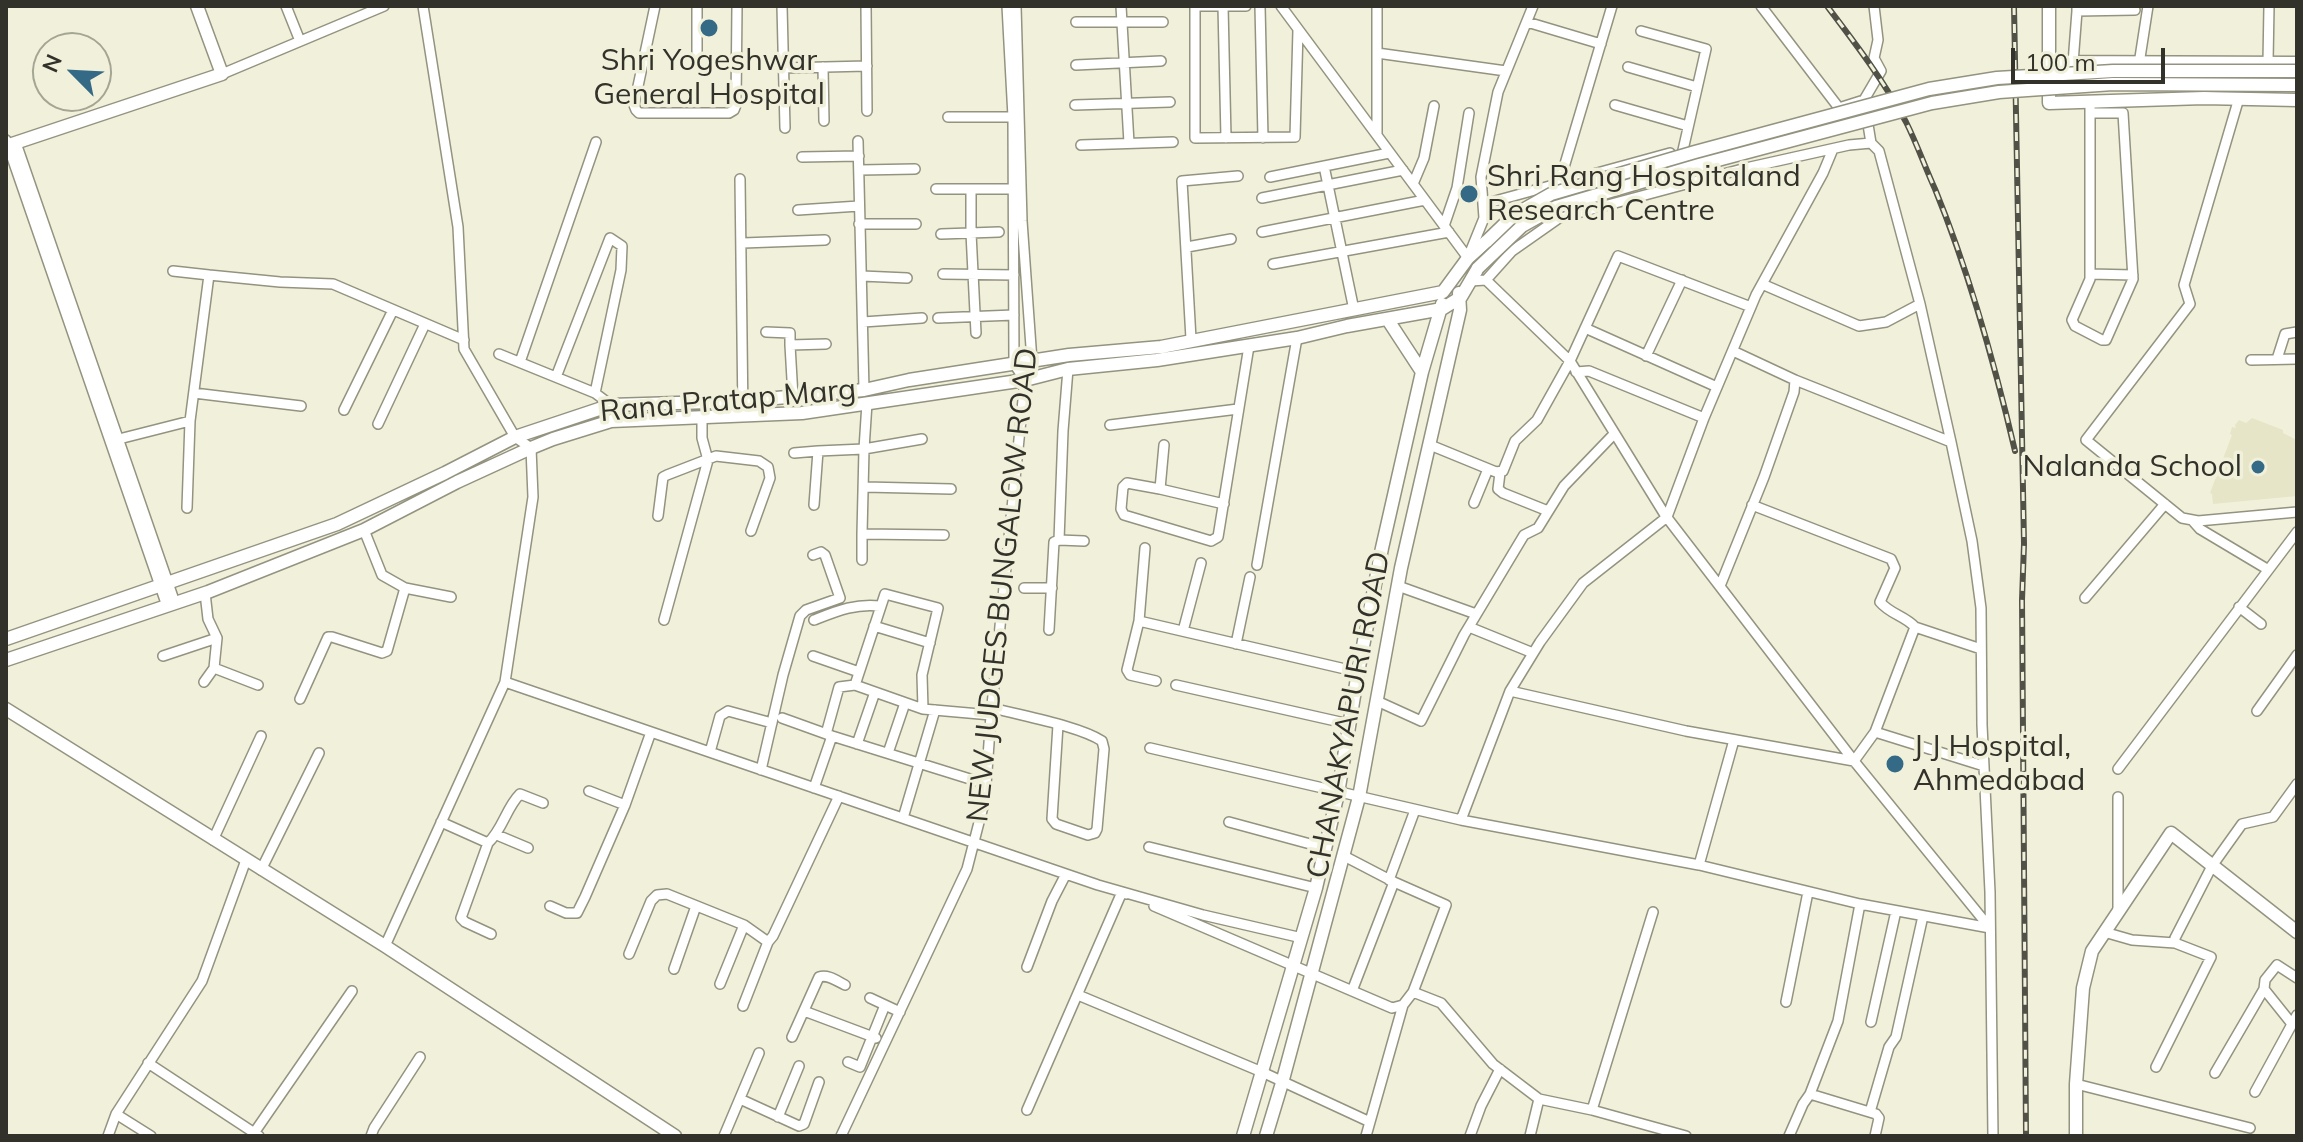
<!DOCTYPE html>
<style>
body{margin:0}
#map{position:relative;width:2303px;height:1142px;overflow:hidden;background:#f1f1db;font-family:Mulish,sans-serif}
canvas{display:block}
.frame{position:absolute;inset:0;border:8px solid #32322a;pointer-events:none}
.north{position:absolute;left:32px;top:32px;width:80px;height:80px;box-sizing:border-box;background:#f1f1db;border:2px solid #a5a594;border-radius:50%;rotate:294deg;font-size:22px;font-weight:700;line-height:32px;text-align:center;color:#32322a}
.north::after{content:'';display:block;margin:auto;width:28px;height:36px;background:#346a86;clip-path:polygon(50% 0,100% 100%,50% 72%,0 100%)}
.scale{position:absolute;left:2011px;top:48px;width:154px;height:36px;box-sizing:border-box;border:4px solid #32322a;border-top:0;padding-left:10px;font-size:24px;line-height:28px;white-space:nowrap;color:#32322a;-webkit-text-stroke:6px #f1f1db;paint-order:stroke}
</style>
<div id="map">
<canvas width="2303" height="1142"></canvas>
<div class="frame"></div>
<div class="north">N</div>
<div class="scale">100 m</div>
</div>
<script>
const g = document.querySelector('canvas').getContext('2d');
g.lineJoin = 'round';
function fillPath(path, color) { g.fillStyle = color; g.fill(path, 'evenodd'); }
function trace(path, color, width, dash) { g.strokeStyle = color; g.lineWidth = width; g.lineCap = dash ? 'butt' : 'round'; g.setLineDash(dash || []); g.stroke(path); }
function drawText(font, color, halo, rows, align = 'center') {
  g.font = font + ' Mulish,sans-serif'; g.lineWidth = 7; g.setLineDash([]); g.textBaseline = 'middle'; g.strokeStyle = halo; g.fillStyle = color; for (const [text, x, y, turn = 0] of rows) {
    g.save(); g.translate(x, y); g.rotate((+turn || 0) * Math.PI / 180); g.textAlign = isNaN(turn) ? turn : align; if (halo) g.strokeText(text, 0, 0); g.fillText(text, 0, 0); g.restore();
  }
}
fillPath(new Path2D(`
 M2252 418 2283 430V433L2297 440V496L2213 504 2212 494 2210 493 2232 435 2230 434 2232 427 2236 428 2235 425 2239 420 2246 423Z`), '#e6e5c8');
const street = new Path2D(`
 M286 6 300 41
 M655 6 634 105 636 110 639 113H729L734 110 736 105 737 6
 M782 6 785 128
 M866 6 867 111
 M1007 6 1013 117 1014 364 1025 380
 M1121 6 1129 143
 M1195 6V138L1295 137 1298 30
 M1195 6H1246
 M1223 6 1226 138
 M1260 6 1263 138
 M1281 6 1468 258
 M1761 6 1839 108
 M2077 6V11L2135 10
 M1076 22H1163
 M1527 22 1601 44
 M1641 31 1706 49 1683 150
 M1377 53 1506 71
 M697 57V6
 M2268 62 2269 6
 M2073 63 2077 11
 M2139 64 2148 6
 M1076 65 1161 61
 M823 67 824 121
 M1628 67 1697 87
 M784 68 867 66
 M222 74 384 6
 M2239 98 2184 285 2190 304 2086 440 2182 518 2198 521 2297 512
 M1864 100 1881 71 1874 58 1878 40 1874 6
 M2090 102V279L2072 320 2075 326 2102 340H2106L2133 279 2123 113H2090
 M1075 105 1170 102
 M1615 105 1688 126
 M1842 107 1864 100 1871 143
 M948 117H1013
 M1377 135V6
 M6 140 167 606
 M858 141 864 390
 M16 143 175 603
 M1081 145 1173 142
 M802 157 859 156
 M1324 166 1354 310
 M860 170 915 169
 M1270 177 1389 153
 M740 179 743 416
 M1413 184 1424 158 1434 106
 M1559 184 1612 6
 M936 189H1014
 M971 189V233L976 333
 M1262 198 1403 170
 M1484 204 1670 153
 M798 210 859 206
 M859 224H916
 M1444 226 1457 188 1469 113
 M1262 232 1425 200
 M941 234 999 232
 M743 243 825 240
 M1187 247 1231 239
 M1469 255 1484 218 1481 177 1498 92 1533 6
 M1273 264 1449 232
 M173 271 209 275
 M943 274 1014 275
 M2090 274 2133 275
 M862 276 907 278
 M1486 280 1570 361 1665 515 1854 761 1990 928
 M1470 281 1486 280 1512 251 1559 218 1746 168 1849 145 1871 143 1879 151 1920 304 1951 442 1972 541 1981 608 1982 725 1990 892 1993 1136
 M1762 284 1859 326 1886 322 1920 304
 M938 318 1014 315
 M863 322 922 318
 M1585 328 1717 387
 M766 332 790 333V345
 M1191 339 1182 181 1238 176
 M499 354 595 393 611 405
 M1646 356 1682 280
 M2277 359 2285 334 2297 332
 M2251 360 2297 359
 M520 362 596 142
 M1576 372 1589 371 1704 418
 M556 377 610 238 622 246 621 270 595 393
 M1795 380 1951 442
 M194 393 301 406
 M793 397 790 345 826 344
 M867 403 864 449 922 439
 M344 410 393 310
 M378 424 425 324
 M1110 425 1238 409
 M119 439 190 421
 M1164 445 1160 489 1127 483 1123 487 1121 509 1124 515 1211 541 1218 537 1249 346
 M1430 445 1496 472 1503 471 1515 441 1537 420 1570 361 1618 256 1751 307
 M794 453 818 451
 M1500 473 1498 489 1503 493 1548 511
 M865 487 951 489
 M1160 489 1224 504
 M1474 503 1488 469
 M814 505 818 451 864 449 862 534 944 535
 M1752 505 1891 559 1895 568 1880 602C1890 614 1905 616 1915 627L1875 732
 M187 508 190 421 209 275 280 282 333 284 464 340
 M658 516 663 477 667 475 716 456 759 461 768 467 770 478 751 531
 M2192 520 2200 529 2267 569
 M364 530 382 575 405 588 451 597
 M1059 540 1084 541
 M1145 548 1139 621 1127 670 1130 675 1156 681
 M862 560V534
 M1257 565 1297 338
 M1398 586 1476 614
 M1720 586 1764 477 1794 392 1795 380 1733 351
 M1024 588H1052
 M2085 598 2165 504
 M2239 607 2261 624
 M664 620 708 460 702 438V417
 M814 620C837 611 856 603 880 606
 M1139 621 1358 672
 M874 626 930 643
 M1469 627 1533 653
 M1915 627 1981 649
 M1049 630 1054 542 1059 540 1063 431 1068 369
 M1183 631 1201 563
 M1236 644 1250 577
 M163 656 217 638
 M813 656 859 672
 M214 668 258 685
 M204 682 214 668 217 638 208 619 205 593
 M505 682 1098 885 1203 915 1302 938
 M1176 685 1349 724
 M1510 691 1540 642 1583 583 1667 517 1704 418 1756 295 1823 173 1833 149
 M300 699 328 637H332L382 653 387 651 405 588
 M1377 701 1421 721 1464 635 1524 535 1538 528 1564 486 1614 434
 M993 708C1022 716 1079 726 1102 741L1104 749 1097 829 1095 833 1088 835 1056 824 1052 819 1058 725
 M923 709 922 675 938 608 885 594 855 685 923 709 991 715
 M2257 711 2297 655
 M782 718 832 736 986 784
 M826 734 839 687 855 685
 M857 744 875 692
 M1150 748 1461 820 1699 865 1860 904 1990 928
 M710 752 720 716 728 711 772 723
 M888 753 905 703
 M2118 769 2297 532
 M761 770 783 675 800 616 806 610 840 598 825 555 821 552 813 555
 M814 788 832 736
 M589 791 625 805
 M2118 797V911
 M903 818 935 710
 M1461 820 1510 691 1686 731 1854 761 1875 732 1984 766
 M441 822 488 843
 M1229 822 1325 848
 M497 835 528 848
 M213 840 261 736
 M1149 847 1316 888
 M1344 856 1394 882 1446 905 1413 992
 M1699 865 1734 740
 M261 870 319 753
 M1389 880 1415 810
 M550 906 566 913H577L585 897 625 805 651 732
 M1154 906 1392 1008 1403 1005 1413 992 1441 1003 1493 1064 1539 1099 1530 1136
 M2104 932 2132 940 2175 943 2211 957 2156 1067
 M491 934 465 922 461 918 488 843C503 829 506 808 520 794L543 803
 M2175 943V938L2212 866 2242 824 2273 817 2297 784
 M385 946 505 682 533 497 531 448 515 437 464 349 458 227 423 6
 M629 954 651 901 657 895 667 894 744 925 768 942 773 936 839 796
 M1027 967 1052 901 1066 874
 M674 969 696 906
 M720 984 744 925
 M1352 991 1394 882
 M1078 995 1262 1072 1370 1122
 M870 998 885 1005
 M1786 1002 1808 892
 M743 1006 768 942
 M804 1011 876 1038
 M1871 1022 1896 911
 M2292 1024 2264 989 2265 980 2277 965 2297 978
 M792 1037 819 977C828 974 837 981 845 985
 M848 1062 860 1067 885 1005 900 1012
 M148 1063 259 1136
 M2215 1073 2264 989
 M2076 1084 2250 1128
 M2255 1092 2297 1015
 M1810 1094 1876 1114 1879 1118 1875 1136
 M740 1099 799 1126 804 1124 819 1082
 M1539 1099 1592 1110 1653 912
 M1027 1110 1122 892 1126 894
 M1592 1110 1686 1136
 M1870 1112 1889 1047 1896 1037 1923 916
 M116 1114 151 1136
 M778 1117 799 1066
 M254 1133 352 991
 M108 1136 116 1114 202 981 246 860
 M371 1136 374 1128 420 1057
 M724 1136 759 1053
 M841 1136 967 869 985 799 991 715 1025 380 1032 361 1022 221 1016 6
 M1366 1136 1403 1005
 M1470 1136 1481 1106 1500 1069
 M1789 1136 1803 1104 1810 1094 1838 1021 1860 904`);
const secondary = new Path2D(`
 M2049 6V103L2204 98 2297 100
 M2049 62 2297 63
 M6 146 222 74 197 6
 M1388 320 1422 372
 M6 639 337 524 445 473 515 437 611 405 743 401 864 390 909 380 1069 355 1161 347 1443 292 1468 258 1487 241
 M6 660 208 592 364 530 457 482 531 448 553 439 611 421 802 413 1025 380 1068 369 1157 360 1297 338 1347 326 1442 309 1461 297 1478 268
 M6 709 385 946 675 1136
 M1243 1136 1316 888 1338 793 1358 672 1382 548 1422 372 1442 304
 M1266 1136 1282 1083 1359 797 1401 568 1460 310 1459 293
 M2076 1136V1084L2083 988 2092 951 2171 833 2297 932`);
trace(street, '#949380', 12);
trace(secondary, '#949380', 15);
trace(street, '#fff', 9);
trace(secondary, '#fff', 12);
const rail = new Path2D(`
 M1827 6C1855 43 1884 81 1906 122 1917 144 1925 167 1935 189 1970 275 1994 361 2015 451
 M2014 6 2024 544 2022 600 2026 1136`);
trace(rail, '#515147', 6);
trace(rail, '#f1f1db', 3, [9]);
const secondaryBridge = new Path2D(`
 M1487 241 1514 215 1551 194 1695 152 1929 89 1997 78 2113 71H2297
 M1478 268 1522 226 1556 207 1699 165 1932 103 1999 92 2113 84 2297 85`);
trace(secondaryBridge, '#949380', 15, []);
trace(secondaryBridge, '#fff', 12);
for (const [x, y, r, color] of [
 [709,28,10,"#346a86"],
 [1469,194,10,"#346a86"],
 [2258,467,8,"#346a86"],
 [1895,764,10,"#346a86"]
]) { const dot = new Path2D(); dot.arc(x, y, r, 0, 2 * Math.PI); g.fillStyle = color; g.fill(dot); trace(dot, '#f1f1db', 3); }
drawText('30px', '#32322a', '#f1f1db', [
 ["Shri Yogeshwar",709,61,"center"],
 ["General Hospital",709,95,"center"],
 ["Shri Rang Hospitaland",1487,177],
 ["Research Centre",1487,211],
 ["Nalanda School",2242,467,"right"],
 ["J J Hospital,",1913,747],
 ["Ahmedabad",1913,781]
], 'left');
drawText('30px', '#32322a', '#f1f1db', [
 ["Rana Pratap Marg",728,401,-5],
 ["NEW JUDGES BUNGALOW ROAD",1003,585,-84],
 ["CHANAKYAPURI ROAD",1349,715,-79]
]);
</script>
